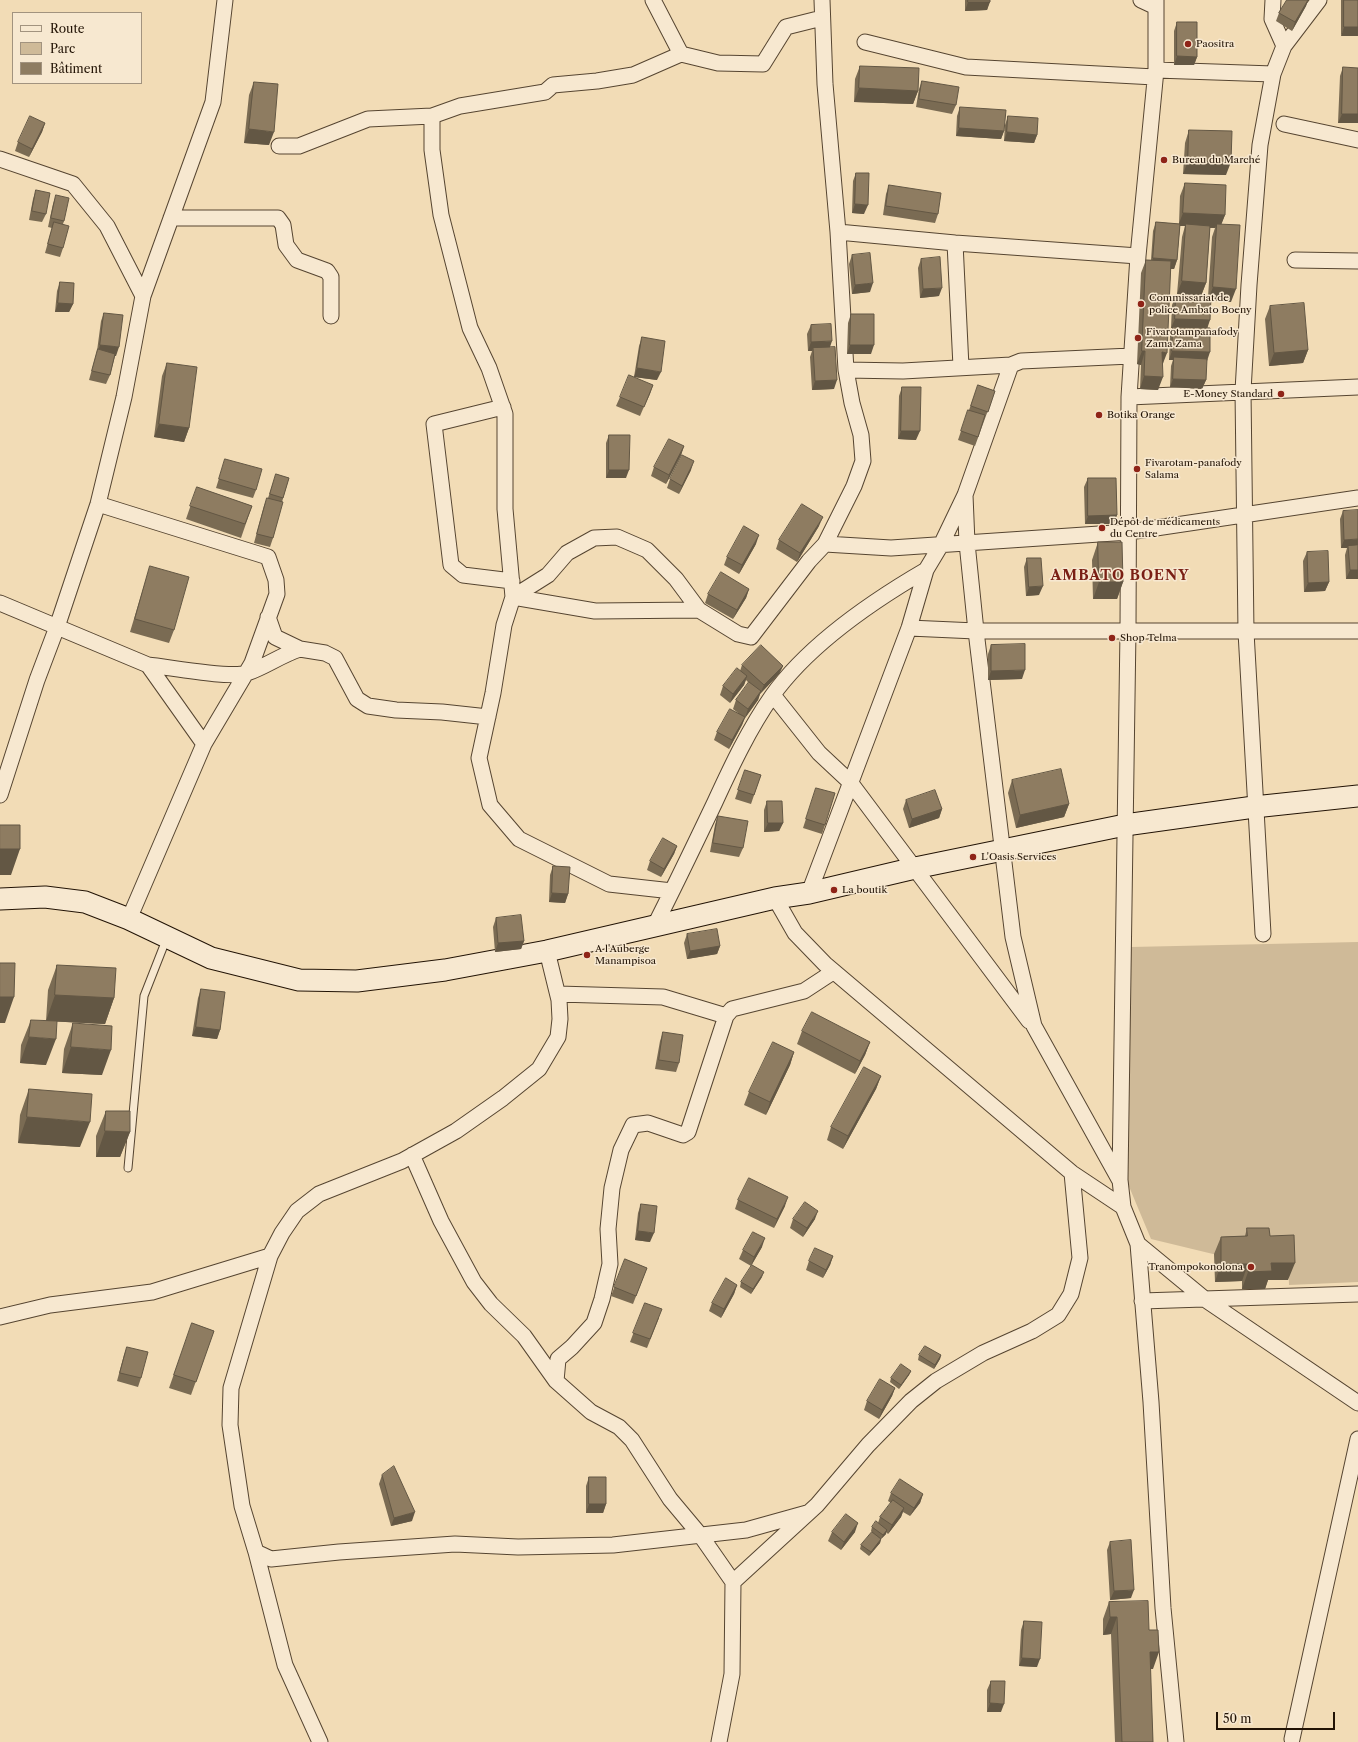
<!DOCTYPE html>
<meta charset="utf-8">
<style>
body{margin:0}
#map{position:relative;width:1358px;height:1742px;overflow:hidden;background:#f2dcb6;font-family:"Libre Caslon Text",serif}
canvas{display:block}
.legend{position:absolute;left:12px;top:12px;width:130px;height:72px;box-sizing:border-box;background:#f7e8d0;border:1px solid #a2937f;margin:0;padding:5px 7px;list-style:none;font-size:12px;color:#221305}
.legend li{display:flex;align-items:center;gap:8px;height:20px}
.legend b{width:20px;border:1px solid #a2937f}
.scale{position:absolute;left:1216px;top:1712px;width:119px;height:18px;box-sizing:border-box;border:2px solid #221305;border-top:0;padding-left:5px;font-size:12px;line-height:14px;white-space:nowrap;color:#221305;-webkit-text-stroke:3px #f7e8d0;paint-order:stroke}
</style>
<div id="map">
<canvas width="1358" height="1742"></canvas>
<ul class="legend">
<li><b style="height:5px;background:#f7e8d0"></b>Route</li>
<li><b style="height:11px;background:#cfba98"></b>Parc</li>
<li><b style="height:11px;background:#8e7c61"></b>Bâtiment</li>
</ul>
<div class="scale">50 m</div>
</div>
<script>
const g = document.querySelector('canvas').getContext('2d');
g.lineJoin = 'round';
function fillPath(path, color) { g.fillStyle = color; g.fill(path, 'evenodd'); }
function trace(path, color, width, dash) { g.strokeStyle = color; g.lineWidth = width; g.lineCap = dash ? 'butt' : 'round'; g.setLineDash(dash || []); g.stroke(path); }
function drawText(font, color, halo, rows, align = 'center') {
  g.font = font + ' "Libre Caslon Text",serif'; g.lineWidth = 3; g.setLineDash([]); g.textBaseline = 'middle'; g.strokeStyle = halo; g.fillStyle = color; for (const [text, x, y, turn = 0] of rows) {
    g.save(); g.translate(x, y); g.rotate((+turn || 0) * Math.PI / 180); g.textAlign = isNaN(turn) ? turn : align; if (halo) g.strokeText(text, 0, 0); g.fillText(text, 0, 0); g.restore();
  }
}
fillPath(new Path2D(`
 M1358 942V1282L1289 1285 1288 1252 1213 1254 1151 1239 1128 1184 1131 947Z`), '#cfba98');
const lane = new Path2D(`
 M128 1168 144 996 166 940`);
const street = new Path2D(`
 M653 0 681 54 718 63 763 64 786 27 822 18
 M1141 0 1156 7
 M1156 0V70L1138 256 1129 397 1128 630 1120 1180 1123 1207 1138 1244 1151 1402 1163 1608 1176 1742
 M1273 0 1272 19 1284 46
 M865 42 966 67 1155 77
 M1156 70 1273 74
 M1284 124 1358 140
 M279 146H299L368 119 432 116
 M0 159 73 184 107 226 143 296
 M171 218H278L283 225 286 245 297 260 327 271 331 277V316
 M838 232 955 243 1138 256
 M955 243 961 367
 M1295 260 1358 261
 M846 370 903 371 1011 365
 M1129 397 1358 387
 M503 407 434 424 451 565 463 575 512 581
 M965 495 967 543 976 631 1013 937 1034 1026 1119 1179
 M98 504 268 557 276 580 277 594 252 663 204 744 129 919
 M825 544 891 548 1129 532 1358 498
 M513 597 548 575 567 553 594 538 617 537 647 550 676 579 699 610 738 634 751 637 809 561 825 544 854 486 863 461 861 435 852 403 846 370 838 232 825 84 822 0
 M513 597 595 611 699 610
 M0 603 148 665 204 744
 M268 617 275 637 300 649 325 653 335 658 357 699 368 706 396 710 442 712 488 717
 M909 628 976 631H1358
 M148 665C169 667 230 679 247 673 265 667 281 655 300 649
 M773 695 819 753 850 782 1029 1021
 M0 795 37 680 57 627 98 504 124 397 143 296 213 102 225 0
 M672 891 609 884 519 839 490 805 479 758 493 693 504 625 513 597 505 509V414L489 368 470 328 441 215 432 150V116L460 106 545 92 553 85 597 81 633 75 681 54
 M809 893 909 628 926 570 941 545 965 495 1011 365 1021 361 1131 356
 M775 898 795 933 825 964 1072 1173 1123 1207
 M654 927C675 886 695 844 715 802 732 765 749 729 772 696 809 644 871 602 926 570
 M1263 934 1246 632 1243 391 1249 285 1260 145 1273 74 1284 46 1319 0
 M547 951 559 1000 560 1019 558 1037 539 1069 503 1098 456 1131 402 1161 319 1194 297 1211 282 1233 270 1256 231 1388 230 1425 242 1506 256 1552 271 1559 339 1552 455 1544 518 1547 613 1545 746 1530 807 1513
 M558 994 663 997 726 1016
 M412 1155 441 1221 474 1282 491 1304 524 1336 556 1381 591 1412 619 1427 632 1440 670 1499 701 1536 733 1582
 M1138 1244 1206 1300 1358 1403
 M1142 1301 1358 1294
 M0 1317 50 1305 152 1292 270 1256
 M556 1381 558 1359 572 1347 594 1323 602 1299 610 1264 608 1229 612 1188 621 1150 633 1125 648 1123 683 1135 688 1132 726 1016 732 1009 804 991 833 972
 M256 1552 285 1665 320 1742
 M1292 1739 1358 1439
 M719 1742 732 1674 733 1582 817 1505 868 1445 911 1401 936 1381 983 1353 1032 1331 1058 1315 1071 1294 1080 1258 1072 1173`);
const secondary = new Path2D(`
 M0 899 45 897 85 902 129 919 211 958 299 980 357 981 445 970 547 951 775 898 809 893 915 868 1125 825 1254 807 1358 796`);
trace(lane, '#564531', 9);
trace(street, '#564531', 17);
trace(secondary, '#221305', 23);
trace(lane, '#f7e8d0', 7);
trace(street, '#f7e8d0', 15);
trace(secondary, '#f7e8d0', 21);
fillPath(new Path2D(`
 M965 0H990L987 10 965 11Z
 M1287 0H1308L1306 6 1292 31 1276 21 1279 13Z
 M1341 0H1358L1341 36Z
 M1177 22 1197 57 1194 65H1174V31Z
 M860 66 918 91 913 104 854 102 855 79Z
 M1343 67 1358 123H1338L1340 76Z
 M922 81 956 105 952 114 916 107 919 89Z
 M254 82 269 145 244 143 249 95Z
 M960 107 1004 131 1001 139 956 136 957 116Z
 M1008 116 1037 135 1034 143 1004 141 1005 125Z
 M45 123 42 132 29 157 15 151 18 142Z
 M1189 130 1226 175 1183 174 1185 143Z
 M856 173 864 214 852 213 853 181Z
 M1185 183 1225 215 1221 224 1231 302 1210 300 1207 328 1206 380 1202 389 1170 387 1171 366 1173 360H1169L1170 336 1173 328H1171L1172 305 1176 296 1208 297 1212 237 1215 228H1210L1206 283 1201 296 1177 294 1182 237 1185 226H1180L1177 260 1174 269H1171L1163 364 1158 390 1140 389 1141 365 1137 364 1141 273 1146 260H1151L1153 231 1156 222 1179 224 1180 196Z
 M889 185 938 214 935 223 883 215 886 194Z
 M36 190 46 214 42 222 29 220 33 199Z
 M56 195 64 221 63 224V248L60 257 45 253 52 228 48 227 53 204Z
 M852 255 870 292 852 294 849 264Z
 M921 259 939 296 920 298 918 268Z
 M60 282 73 304 69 312H55L57 291Z
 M1270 306 1308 350 1303 363 1269 366 1265 319Z
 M104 313 116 356H115L110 375 106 384 89 380 97 351 101 321Z
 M851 314 871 354H847L848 323Z
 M811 325 830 347 834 389 812 390 810 357 812 351H808L807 334Z
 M642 337 657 380 634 377 639 346Z
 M167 363 189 428 184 442 154 437 162 376Z
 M653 385 640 416 616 406 620 397Z
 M978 385 995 391 975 446 958 440 968 410H969Z
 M902 387 916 440 898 439 899 396Z
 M609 435 626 478H606V443Z
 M684 446 681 455 666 484 651 476 654 467Z
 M225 459 256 490 253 498 216 488Z
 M691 470 679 494 667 488 670 479Z
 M276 474 289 478 282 502 273 538 270 547 254 543 264 506 267 498H268Z
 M1088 478 1117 515 1113 524H1085L1084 487Z
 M197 487 252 506 241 538 186 519Z
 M1343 511 1358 579H1346L1345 555 1347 548H1341L1340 519Z
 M819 526 797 562 776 549 779 540Z
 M1098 542 1123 582 1117 599H1093L1092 560Z
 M756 544 739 574 724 565 727 557Z
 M1307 552 1329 582 1325 591 1304 592 1303 561Z
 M1027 558 1039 595 1026 596 1024 567Z
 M150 566 174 630 169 643 130 632 146 579Z
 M749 589 746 598 733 619 705 603 708 594Z
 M991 645 1022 679 988 680V654Z
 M742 665 783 666 779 674 760 694 758 700 745 718 742 725 729 749 714 740 717 732 738 713 733 709 736 700 749 683 746 680 744 685 730 703 720 695 723 686 740 671Z
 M745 770 761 775 751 804 735 799Z
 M1012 780 1069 804 1064 817 1016 828 1008 793Z
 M816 788 825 825 822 834 803 828Z
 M906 800 942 809 939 818 909 828 903 809Z
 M767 801 783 823 779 831 764 832V810Z
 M718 816 743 848 739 857 710 852 715 825Z
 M677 846 674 854 661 877 647 870 650 861Z
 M553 866 568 894 565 903 549 902 550 875Z
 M496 918 524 941 521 949 495 952 493 927Z
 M687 934 720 946 717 954 687 959 684 943Z
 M57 965 114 998 105 1024 46 1021 48 990Z
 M201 989 220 1030 217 1039 192 1036 198 998Z
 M31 1020 46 1065 20 1063 21 1045Z
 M73 1023 102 1075 62 1073 64 1049Z
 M802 1031 870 1042 865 1055 855 1074 797 1044Z
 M663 1032 679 1063 676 1072 655 1069 660 1041Z
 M794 1052 790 1065 766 1115 744 1105 749 1092Z
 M881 1076 876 1089 843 1149 827 1140 831 1127Z
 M29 1089 80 1147 18 1143 20 1115Z
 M106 1111 130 1132 120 1157H96V1136Z
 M738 1200 785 1206 774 1228 735 1209Z
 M641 1204 650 1242 635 1240 638 1213Z
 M793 1219H815L803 1237 790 1228Z
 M1247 1228 1270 1236 1288 1280H1268L1265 1289H1242V1281L1215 1282 1214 1254 1221 1237 1245 1236Z
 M762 1247 751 1266 739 1259 743 1250Z
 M833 1256 830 1265 823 1278 806 1270 809 1261Z
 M625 1259 647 1268 633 1304 611 1296Z
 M762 1277 751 1294 740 1287 741 1282Z
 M737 1285 734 1294 721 1318 709 1311 712 1303Z
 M645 1303 659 1318 647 1348 630 1342Z
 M192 1323 214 1331 191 1395 169 1388Z
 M127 1347 141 1378 138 1387 117 1381 124 1355Z
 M919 1355H941L940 1359 934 1369 918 1360Z
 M911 1371 909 1375 899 1389 890 1382 891 1378Z
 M895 1388 892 1396 879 1419 864 1410 867 1401Z
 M382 1475 412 1521 391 1526 379 1484Z
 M589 1477 606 1504 603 1513H586V1486Z
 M891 1493 923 1494 920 1503 910 1516 903 1512 901 1517 888 1534 886 1532V1534L881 1539 880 1543 869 1556 860 1549 861 1545 872 1532 871 1531 872 1527 878 1523 880 1517 891 1503 888 1501Z
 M832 1532H855L841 1550 828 1541Z
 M1110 1542 1131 1598 1110 1600 1107 1550Z
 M1109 1602 1149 1630 1153 1669H1150L1153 1742H1115L1111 1634 1103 1635V1619Z
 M1024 1621 1037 1667 1019 1666 1021 1630Z
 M991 1681 1001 1712H987V1690Z`), '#7a6b53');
fillPath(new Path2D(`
 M1308 0 1306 6 1292 31 1295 22Z
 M968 2H990L987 10 965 11Z
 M1344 27H1358V36H1341Z
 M1177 56 1197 57 1194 65H1174Z
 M859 88 918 91 913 104 854 102Z
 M1342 114H1358V123H1338Z
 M45 123 42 132 29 157 32 149Z
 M959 128 1004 131 1001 139 956 136Z
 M249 129 274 132 269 145 244 143Z
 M1007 132 1037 135 1034 143 1004 141Z
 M1188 161 1231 162 1226 175 1183 174Z
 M855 204 868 205 864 214 852 213Z
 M1183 213 1225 215 1220 228 1217 224 1215 228 1186 226V224L1185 226H1178Z
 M1153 258 1177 260 1174 269 1150 267Z
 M1182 281 1206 283 1201 296 1177 294Z
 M873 283 870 292 852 294 855 285Z
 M1213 287 1236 289 1231 302 1208 300Z
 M942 288 939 296 920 298 923 289Z
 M58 303 73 304 69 312H55Z
 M1175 319 1210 320 1207 329 1171 328Z
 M832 341 829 350 813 348 812 351H808L811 342Z
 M100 345 119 347 116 356 97 354Z
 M850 345H874L871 354H847Z
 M1308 350 1303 363 1269 366 1274 353Z
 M1142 351H1145L1141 365 1137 364Z
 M1172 351 1210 352 1207 361 1174 357 1173 360H1169Z
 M1162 352 1167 353 1162 366Z
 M637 368 661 372 657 380 634 377Z
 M1144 376 1163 377 1158 390 1140 389Z
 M1173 379 1206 380 1202 389 1170 387Z
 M837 380 834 389 812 390 815 381Z
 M653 385 650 394 640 416 644 407Z
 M159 424 189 428 184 442 154 437Z
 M901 431H920L916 440 898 439Z
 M684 446 681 455 666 484 669 475Z
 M694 461 691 470 679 494 682 486Z
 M609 470H629L626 478H606Z
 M1117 515 1113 524H1085L1088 516Z
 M823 517 819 526 797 562 800 553Z
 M759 535 756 544 739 574 742 565Z
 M1358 539V548L1348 546 1347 548H1341L1344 540Z
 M1350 570H1358V579H1346Z
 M1099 582H1123L1117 599H1093Z
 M1329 582 1325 591 1304 592 1308 583Z
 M1043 586 1039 595 1026 596 1029 587Z
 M749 589 746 598 733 619 737 610Z
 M783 666 779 674 760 694 764 685Z
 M1025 670 1022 679 988 680 991 671Z
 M747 676 744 685 730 703 733 694Z
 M761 691 758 700 745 718 748 709Z
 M745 717 742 725 729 749 732 740Z
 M1069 804 1064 817 1016 828 1020 815Z
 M942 809 939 818 909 828 912 819Z
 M768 823H783L779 831 764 832Z
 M677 846 674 854 661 877 664 869Z
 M0 849H20L11 875H0Z
 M552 893 568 894 565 903 549 902Z
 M524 941 521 949 495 952 498 943Z
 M720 946 717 954 687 959 690 951Z
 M55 995 114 998 105 1024 46 1021Z
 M0 997H14L5 1023H0Z
 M196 1027 220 1030 217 1039 192 1036Z
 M29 1037 56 1039 46 1065 20 1063Z
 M870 1042 865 1055 855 1074 860 1061Z
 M71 1047 111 1050 102 1075 62 1073Z
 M794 1052 790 1065 766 1115 770 1102Z
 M881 1076 876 1089 843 1149 848 1136Z
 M27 1117 90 1122 80 1147 18 1143Z
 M105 1131 130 1132 120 1157H96Z
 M788 1197 785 1206 774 1228 777 1219Z
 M818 1211 815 1219 803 1237 807 1228Z
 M638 1231 654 1233 650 1242 635 1240Z
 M765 1238 762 1247 751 1266 754 1257Z
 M833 1256 830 1265 823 1278 826 1270Z
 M1271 1263H1295L1288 1280H1268L1265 1289H1242L1248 1272Z
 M1221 1264H1248L1242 1281 1215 1282Z
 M764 1272 762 1277 751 1294 753 1289Z
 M737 1285 734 1294 721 1318 724 1309Z
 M941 1355 940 1359 934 1369 935 1365Z
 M911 1371 909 1375 899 1389 901 1385Z
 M895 1388 892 1396 879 1419 882 1410Z
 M923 1494 920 1503 910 1516 914 1508Z
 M589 1504H606L603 1513H586Z
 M904 1508 901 1517 888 1534 892 1525Z
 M415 1512 412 1521 391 1526 394 1518Z
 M858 1523 855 1532 841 1550 844 1542Z
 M887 1530 886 1534 881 1539 883 1535Z
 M881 1539 880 1543 869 1556 871 1552Z
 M1134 1590 1131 1598 1110 1600 1114 1591Z
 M1110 1617H1117L1111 1634 1103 1635Z
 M1150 1652H1159L1153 1669H1143Z
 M1022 1658 1040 1659 1037 1667 1019 1666Z
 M990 1703 1004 1704 1001 1712H987Z`), '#635744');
const building = new Path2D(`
 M968 0H990V2H968Z
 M1287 0H1308L1295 22 1279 13Z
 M1344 0H1358V27H1344Z
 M1177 22H1197V57L1177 56Z
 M860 66 919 68 918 91 859 88Z
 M1343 67 1358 68V114H1342Z
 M922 81 959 87 956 105 919 99Z
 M254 82 278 84 274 132 249 129Z
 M960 107 1006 110 1004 131 959 128Z
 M30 116 45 123 32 149 18 142Z
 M1008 116 1038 118 1037 135 1007 132Z
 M1189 130 1232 131 1231 162 1188 161Z
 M856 173H869L868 205 855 204Z
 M1185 183 1226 185 1225 215 1183 213Z
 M889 185 941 193 938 214 886 206Z
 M36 190 50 193 46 214 32 211Z
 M56 195 69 198 64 221 51 218Z
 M54 222 69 226 63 248 48 244Z
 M1156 222 1180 224 1177 260 1153 258Z
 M1186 224 1210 226 1206 283 1182 281Z
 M1217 224 1240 225 1236 289 1213 287Z
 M870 253 873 283 855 285 852 255Z
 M940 257 942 288 923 289 921 259Z
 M1146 260 1171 261 1167 353 1162 352 1163 377 1144 376 1145 351H1142Z
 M60 282 74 283 73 304 58 303Z
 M1176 296 1211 297 1210 320 1175 319Z
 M1304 303 1308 350 1274 353 1270 306Z
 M104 313 123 315 119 347 100 345Z
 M851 314H874V345H850Z
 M831 324 832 341 811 342V325Z
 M1173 327 1210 328V352L1172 351Z
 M642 337 665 341 661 372 637 368Z
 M835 347 837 380 815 381 813 348Z
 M98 349 115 354 110 375 92 371Z
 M1174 357 1207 359 1206 380 1173 379Z
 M167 363 197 367 189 428 159 424Z
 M629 375 653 385 644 407 620 397Z
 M978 385 995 391 988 412 971 406Z
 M902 387H921L920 431H901Z
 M968 410 985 415 978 437 961 431Z
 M609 435H630L629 470H609Z
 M669 439 684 446 669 475 654 467Z
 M682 455 694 461 682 486 670 479Z
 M225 459 262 469 256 490 219 479Z
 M276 474 289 478 283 498 270 494Z
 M1088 478H1116L1117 515 1088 516Z
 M197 487 252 506 245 524 190 506Z
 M267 498 283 502 273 538 257 534Z
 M802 504 823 517 800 553 779 540Z
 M1358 510V539L1344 540 1343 511Z
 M744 526 759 535 742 565 727 557Z
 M1098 542H1122L1123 582H1099Z
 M1358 545V570H1350L1348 546Z
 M1328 551 1329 582 1308 583 1307 552Z
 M1027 558H1041L1043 586 1029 587Z
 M150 566 189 577 174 630 135 619Z
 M721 572 749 589 737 610 708 594Z
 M1025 644V670L991 671V645Z
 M761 645 783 666 764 685 742 665Z
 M737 668 747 676 733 694 723 686Z
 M749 682 761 691 748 709 736 700Z
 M730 709 745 717 732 740 717 732Z
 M1061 769 1069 804 1020 815 1012 780Z
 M745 770 761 775 754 795 738 790Z
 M816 788 835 793 825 825 806 819Z
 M935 790 942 809 912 819 906 800Z
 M767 801H782L783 823H768Z
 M718 816 748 821 743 848 713 843Z
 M0 825H20V849H0Z
 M663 838 677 846 664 869 650 861Z
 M553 866 570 867 568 894 552 893Z
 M521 915 524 941 498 943 496 918Z
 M717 929 720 946 690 951 687 934Z
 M0 963H15L14 997H0Z
 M57 965 116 968 114 998 55 995Z
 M201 989 225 992 220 1030 196 1027Z
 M812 1012 870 1042 860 1061 802 1031Z
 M31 1020 57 1021 56 1039 29 1037Z
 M73 1023 112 1026 111 1050 71 1047Z
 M663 1032 683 1035 679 1063 659 1060Z
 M773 1042 794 1052 770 1102 749 1092Z
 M864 1067 881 1076 848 1136 831 1127Z
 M29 1089 92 1094 90 1122 27 1117Z
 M106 1111H130V1132L105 1131Z
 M749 1178 788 1197 777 1219 738 1200Z
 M805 1202 818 1211 807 1228 793 1219Z
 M641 1204 657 1206 654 1233 638 1231Z
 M1247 1228H1269L1270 1236 1294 1235 1295 1263H1271L1272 1271 1248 1272V1264H1221V1237L1247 1236Z
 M753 1232 765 1238 754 1257 743 1250Z
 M815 1248 833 1256 826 1270 809 1261Z
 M625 1259 647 1268 636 1296 614 1287Z
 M752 1265 764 1272 753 1289 741 1282Z
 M726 1278 737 1285 724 1309 712 1303Z
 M645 1303 662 1309 650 1339 633 1333Z
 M192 1323 214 1331 196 1382 174 1375Z
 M925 1346 941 1355 935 1365 919 1355Z
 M127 1347 148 1352 141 1378 120 1373Z
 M901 1364 911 1371 901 1385 891 1378Z
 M880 1379 895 1388 882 1410 867 1401Z
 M394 1466 415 1512 394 1518 382 1475Z
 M589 1477H606V1504H589Z
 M900 1479 923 1494 914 1508 891 1493Z
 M893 1500 904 1508 892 1525 880 1517Z
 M846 1514 858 1523 844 1542 832 1532Z
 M876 1521 887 1530 883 1535 872 1527Z
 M872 1532 881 1539 871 1552 861 1545Z
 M1131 1540 1134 1590 1114 1591 1110 1542Z
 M1148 1601 1149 1630H1158L1159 1652H1150L1153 1742H1122L1117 1617H1110L1109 1602Z
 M1024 1621 1042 1622 1040 1659 1022 1658Z
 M991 1681H1005L1004 1704 990 1703Z`);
fillPath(building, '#8e7c61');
trace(building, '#635744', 1);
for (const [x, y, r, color] of [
 [1188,44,4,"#8f2418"],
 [1164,160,4,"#8f2418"],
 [1141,304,4,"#8f2418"],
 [1138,338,4,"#8f2418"],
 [1281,394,4,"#8f2418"],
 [1099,415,4,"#8f2418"],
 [1137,469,4,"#8f2418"],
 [1102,528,4,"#8f2418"],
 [1112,638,4,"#8f2418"],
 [973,857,4,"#8f2418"],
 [834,890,4,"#8f2418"],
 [587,955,4,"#8f2418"],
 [1251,1267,4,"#8f2418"]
]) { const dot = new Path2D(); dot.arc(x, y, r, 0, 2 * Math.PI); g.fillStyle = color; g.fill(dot); trace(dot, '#f7e8d0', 1.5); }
drawText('10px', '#221305', '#f7e8d0', [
 ["Paositra",1196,44],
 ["Bureau du Marché",1172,160],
 ["Commissariat de",1149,298],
 ["police Ambato Boeny",1149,310],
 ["Fivarotampanafody",1146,332],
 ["Zama Zama",1146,344],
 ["E-Money Standard",1273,394,"right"],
 ["Botika Orange",1107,415],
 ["Fivarotam-panafody",1145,463],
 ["Salama",1145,475],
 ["Dépôt de médicaments",1110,522],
 ["du Centre",1110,534],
 ["Shop Telma",1120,638],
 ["L'Oasis Services",981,857],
 ["La boutik",842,890],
 ["A l'Auberge",595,949],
 ["Manampisoa",595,961],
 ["Tranompokonolona",1243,1267,"right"]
], 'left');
g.letterSpacing = '1px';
drawText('bold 14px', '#7a1f14', '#f7e8d0', [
 ["AMBATO BOENY",1120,576]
]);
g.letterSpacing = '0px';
</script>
